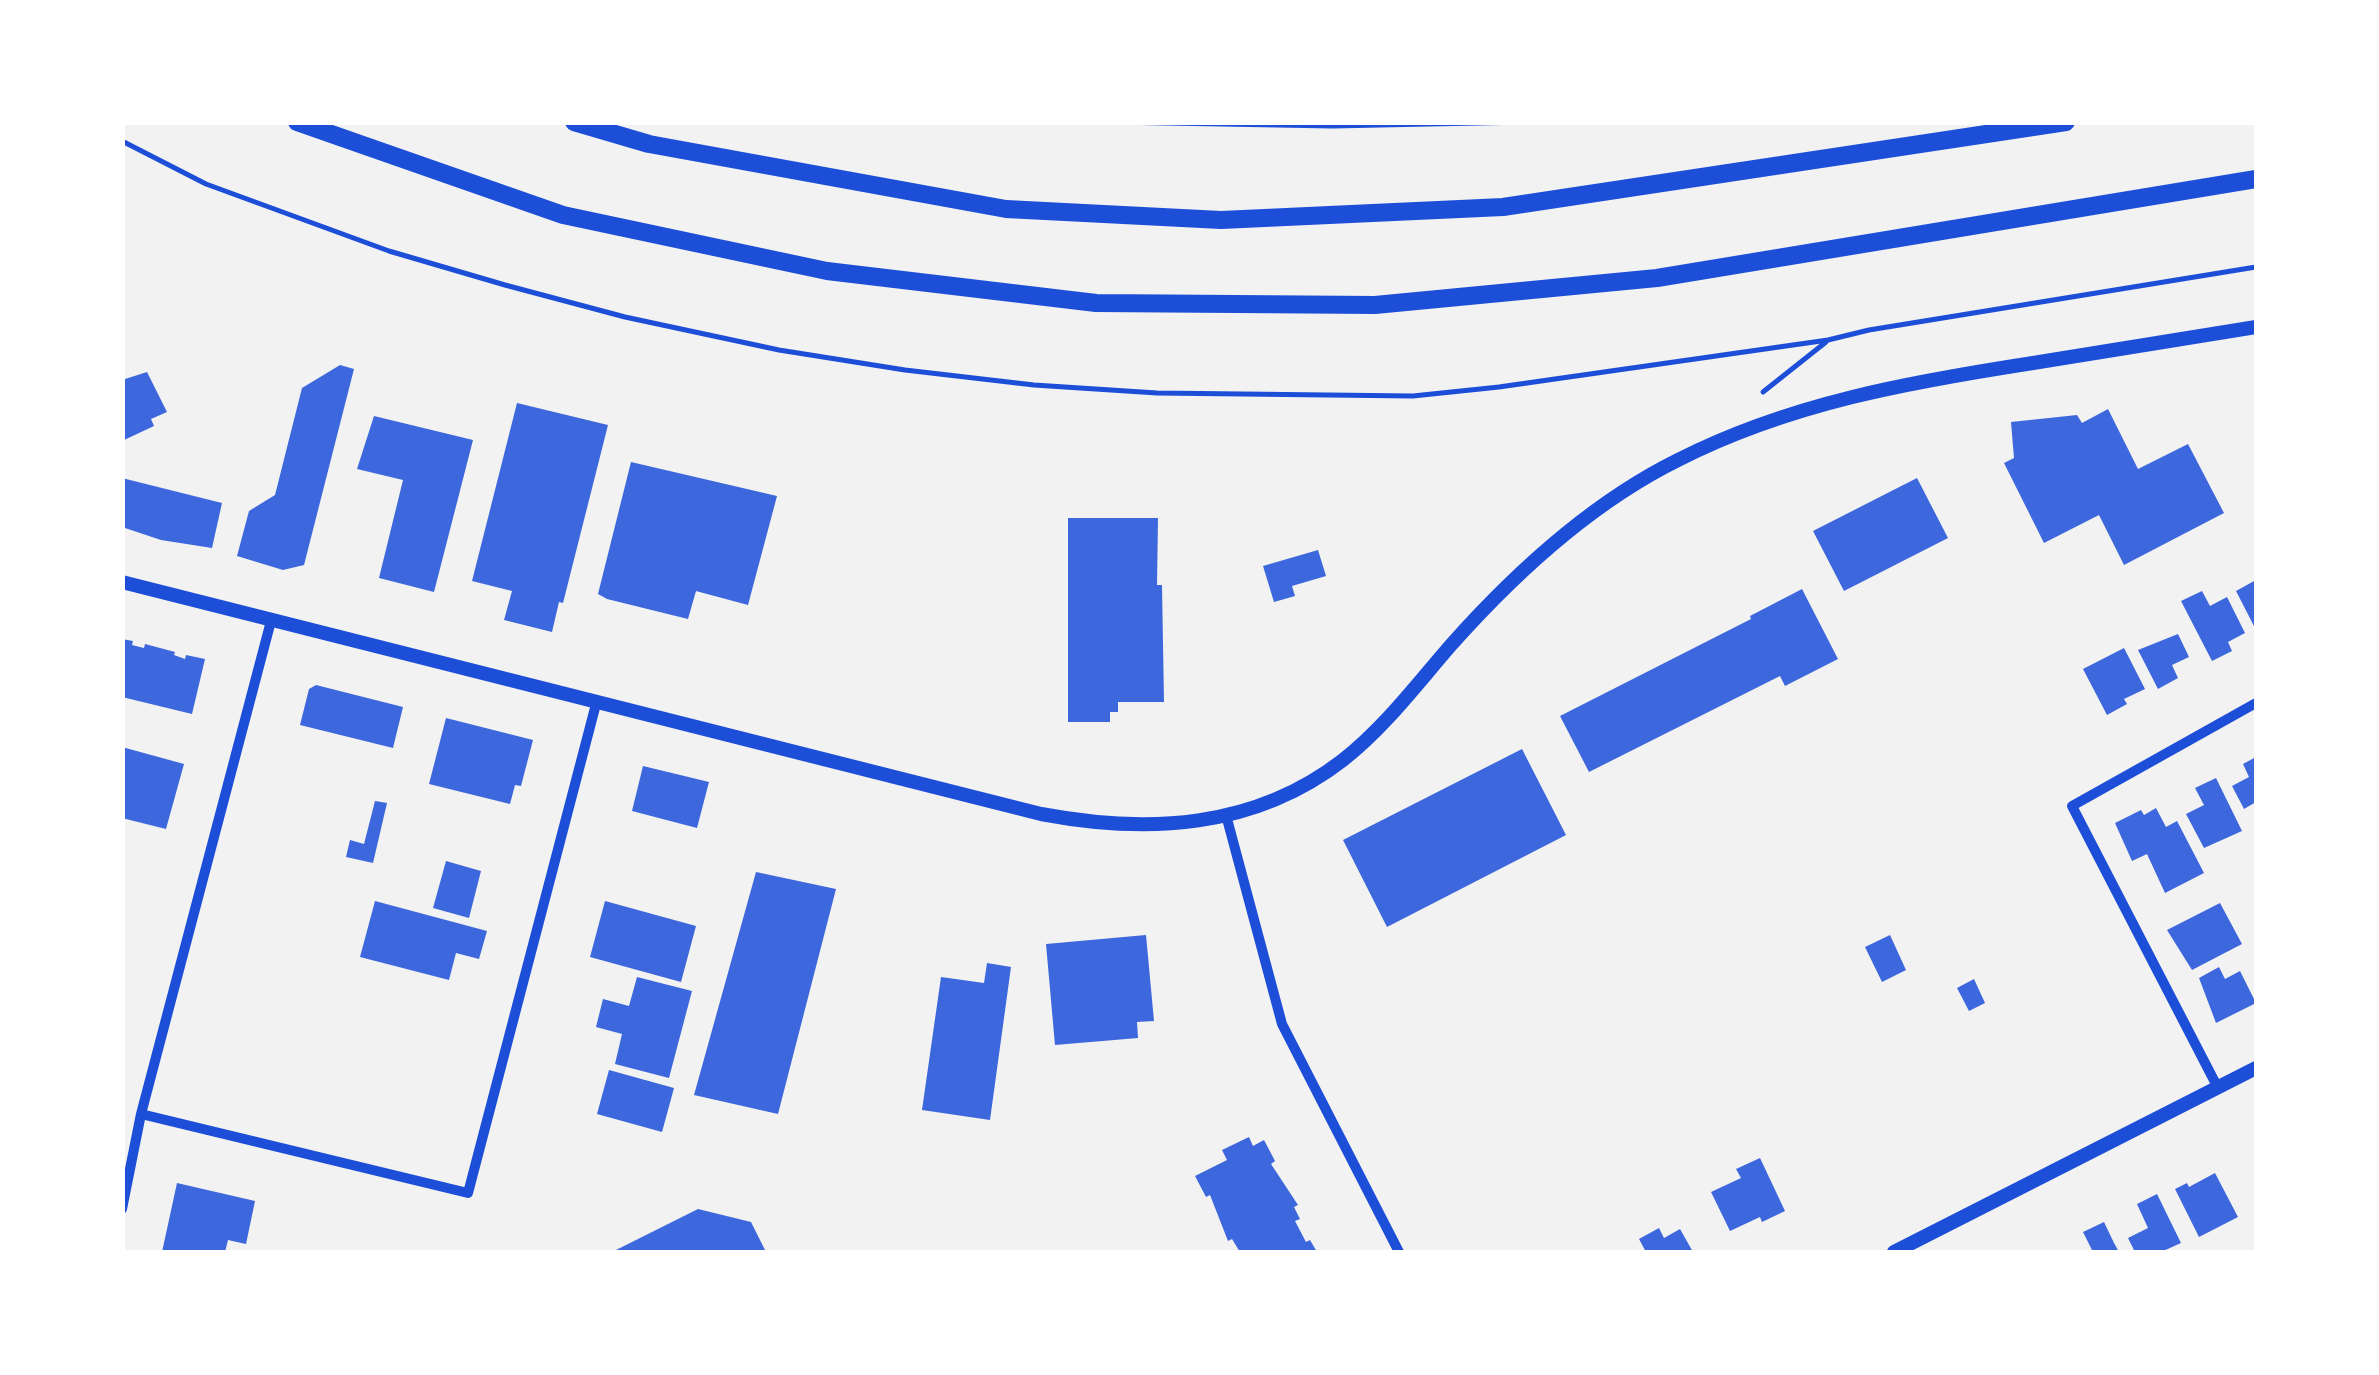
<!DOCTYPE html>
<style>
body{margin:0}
#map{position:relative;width:2379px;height:1375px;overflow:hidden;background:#f2f2f2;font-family:"Space Grotesk",sans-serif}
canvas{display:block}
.frame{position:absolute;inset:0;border:125px solid #fff;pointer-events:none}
</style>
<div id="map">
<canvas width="2379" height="1375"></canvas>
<div class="frame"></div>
</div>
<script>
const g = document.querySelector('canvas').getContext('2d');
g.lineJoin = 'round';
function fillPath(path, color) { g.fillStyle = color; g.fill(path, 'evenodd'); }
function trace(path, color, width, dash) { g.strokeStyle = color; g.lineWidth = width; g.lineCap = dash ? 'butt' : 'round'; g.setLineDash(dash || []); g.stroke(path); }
fillPath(new Path2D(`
 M340 365 354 369 304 565 283 570 237 556 249 511 275 495 302 388Z
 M147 372 167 412 151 419 154 426 122 441V380Z
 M517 403 608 425 563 603 559 602 552 632 504 620 512 591 472 581Z
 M2108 409 2138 469 2188 444 2224 513 2124 565 2099 515 2044 543 2004 463 2014 458 2011 422 2077 415 2082 423Z
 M374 416 473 440 434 592 379 578 403 480 357 469Z
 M631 462 777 496 748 605 696 591 688 619 607 599 598 594Z
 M122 478 222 503 212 548 161 540 122 527Z
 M1917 478 1948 538 1844 591 1813 531Z
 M1068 518H1158L1157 585H1162L1164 702H1118V712H1110V722H1068Z
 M1318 550 1326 576 1292 586 1295 596 1274 602 1263 566Z
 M2256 580V630L2236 591Z
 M1802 589 1838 659 1785 686 1780 676 1589 772 1560 716 1751 619 1750 616Z
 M2202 591 2210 606 2227 597 2245 633 2228 642 2232 651 2212 661 2181 601Z
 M2178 634 2189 657 2172 665 2178 678 2158 689 2138 650Z
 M122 639 133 641 132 645 144 648 145 644 175 652 174 655 185 659 186 655 205 659 192 714 122 697Z
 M2124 648 2145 689 2124 699 2127 704 2107 715 2083 669Z
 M316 685 403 707 393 748 300 725 309 689Z
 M446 718 533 740 521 786 515 785 510 804 429 784Z
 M122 747 184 764 166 829 122 818Z
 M1522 749 1566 835 1387 927 1343 840Z
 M2256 757V802L2244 809 2232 786 2249 777 2243 764Z
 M643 766 709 782 697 828 632 811Z
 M2216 778 2242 831 2204 848 2186 814 2204 805 2195 788Z
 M375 801 387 803 373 863 346 857 350 840 364 844Z
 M2156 808 2166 827 2177 821 2204 873 2165 893 2147 854 2132 861 2115 823 2141 810 2144 815Z
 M446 861 481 871 469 918 433 908Z
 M756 872 836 889 778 1114 694 1095Z
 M375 901 487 931 479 959 456 953 449 980 360 957Z
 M605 901 696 926 681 982 590 957Z
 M2220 903 2242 944 2192 970 2167 930Z
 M1146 935 1154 1021 1137 1022 1138 1038 1055 1045 1046 944Z
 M1890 935 1906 970 1882 982 1865 947Z
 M987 963 1011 967 990 1120 922 1110 941 977 984 983Z
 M2219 967 2225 979 2240 971 2256 1003 2216 1023 2199 978Z
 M637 977 692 991 669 1078 615 1064 622 1034 596 1027 603 999 629 1006Z
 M1974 979 1985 1003 1969 1011 1957 988Z
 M609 1070 674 1088 662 1132 597 1114Z
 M1249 1137 1253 1146 1264 1140 1275 1161 1271 1164 1298 1205 1294 1207 1300 1219 1295 1221 1306 1242 1310 1240 1317 1252H1240L1232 1239 1228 1241 1210 1195 1206 1197 1195 1176 1227 1160 1222 1150Z
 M1760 1158 1785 1211 1762 1222 1760 1217 1730 1231 1711 1192 1741 1178 1736 1169Z
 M2215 1173 2238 1217 2199 1237 2175 1189 2187 1183 2189 1187Z
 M177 1183 255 1201 246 1244 228 1240 225 1252H162Z
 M2157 1194 2181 1243 2161 1252H2135L2128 1238 2148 1228 2137 1204Z
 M698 1209 751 1222 766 1252H612Z
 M2104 1222 2114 1243 2119 1252H2093L2083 1232Z
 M1659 1228 1664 1238 1680 1229 1693 1252H1646L1639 1239Z`), '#3d67dc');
trace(new Path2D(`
 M1112 122 1332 126 1527 122
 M122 141 206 184 389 251 505 285 625 317 779 350 905 370 1034 385 1157 393 1413 396 1499 387 1828 340 1869 330 2256 267
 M1763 392 1826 342`), '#1d4ed8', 5);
trace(new Path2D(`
 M1226 815 1282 1024 1399 1252
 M2218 1088 2072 806 2256 703
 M141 1114 468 1193 596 704
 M122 1209 141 1114 271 621`), '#1d4ed8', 10);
trace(new Path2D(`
 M122 582 1041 814C1147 834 1254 829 1343 760 1384 728 1417 684 1451 645 1515 573 1591 503 1678 460 1790 403 1910 382 2033 363 2107 351 2182 339 2256 327
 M1894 1252 2256 1068`), '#1d4ed8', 14);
trace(new Path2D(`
 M297 122 563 215 827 271 1096 303 1375 305 1657 278 2256 179
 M574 122 649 144 1006 209 1221 220 1503 207 2066 122`), '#1d4ed8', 18);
</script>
